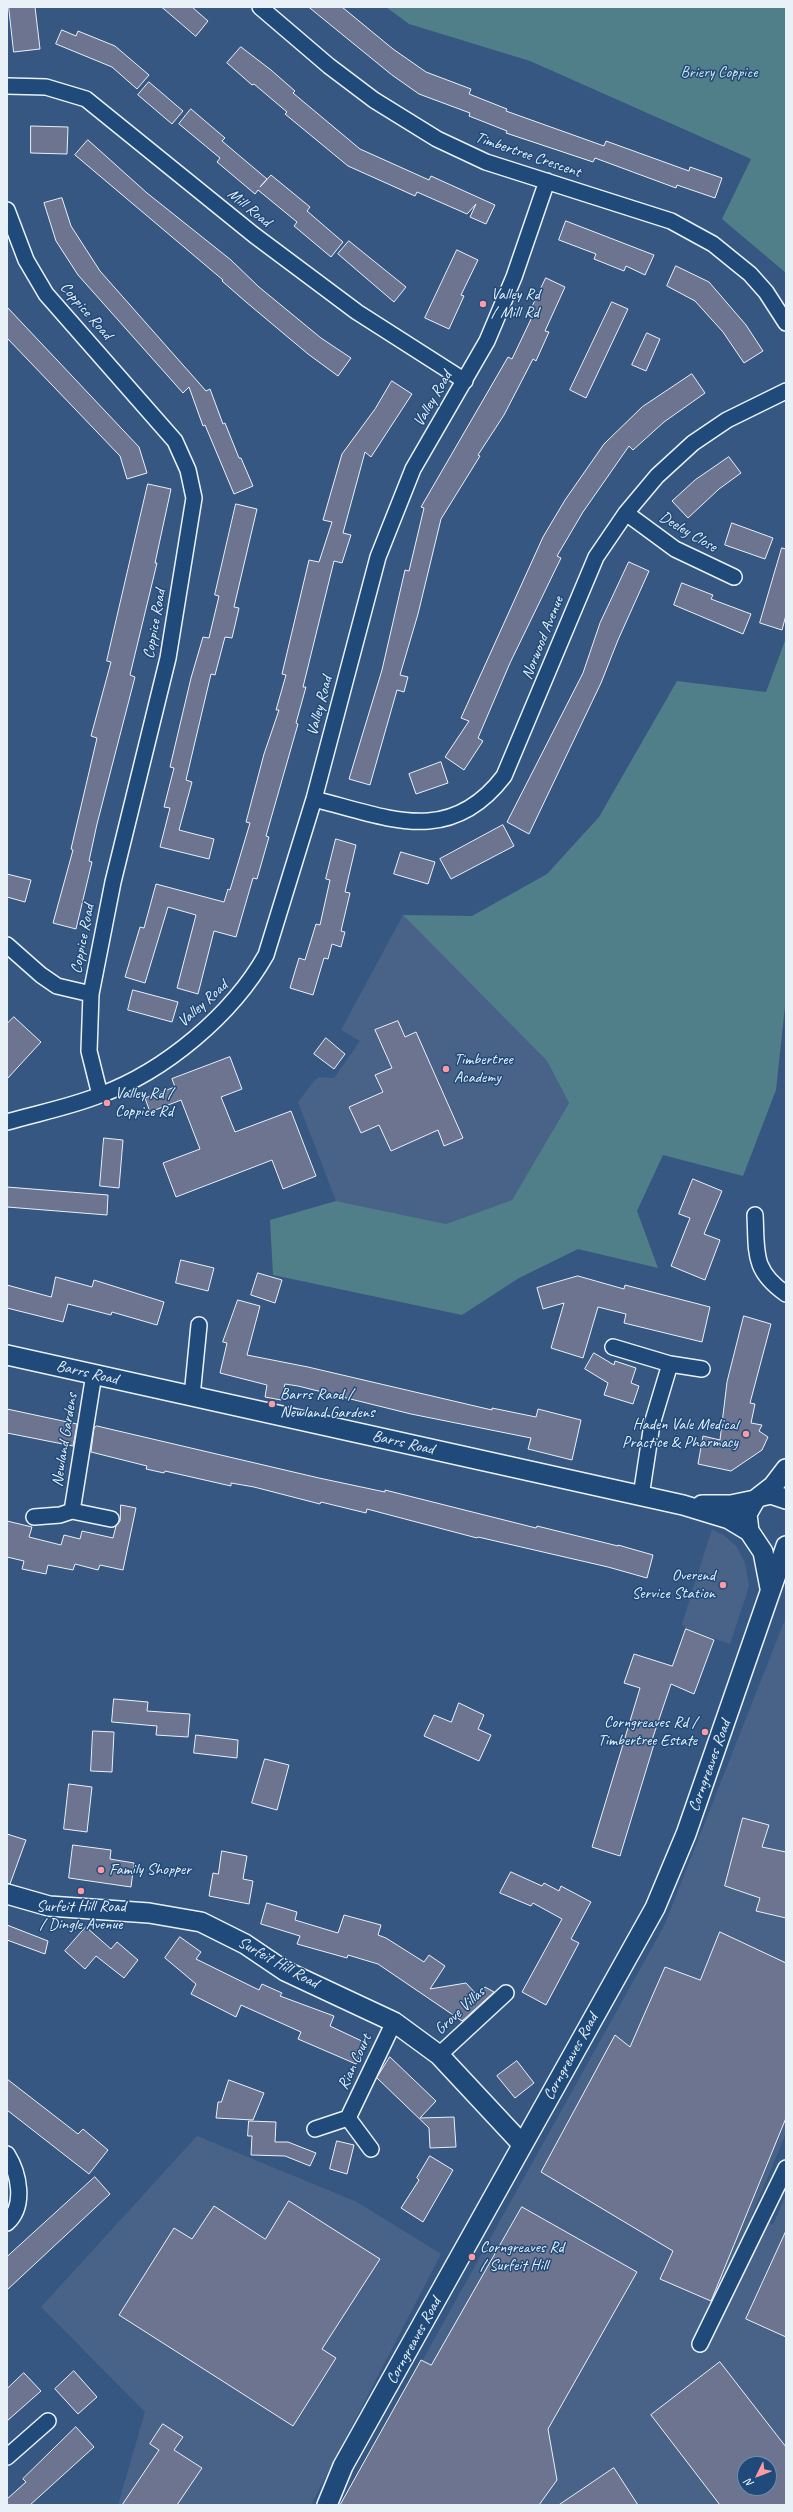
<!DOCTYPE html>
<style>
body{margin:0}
#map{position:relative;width:793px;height:2512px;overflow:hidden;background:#365781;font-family:Caveat,sans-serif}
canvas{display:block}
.frame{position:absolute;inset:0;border:8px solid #e8f1f8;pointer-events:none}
.north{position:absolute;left:737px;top:2456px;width:40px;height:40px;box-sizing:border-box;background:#1f4a7a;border:1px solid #6f8dac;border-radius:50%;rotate:227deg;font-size:11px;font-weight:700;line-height:16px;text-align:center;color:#e8f1f8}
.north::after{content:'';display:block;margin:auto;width:14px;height:18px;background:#ff9aa2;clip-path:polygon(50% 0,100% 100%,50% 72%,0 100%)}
</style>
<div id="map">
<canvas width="793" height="2512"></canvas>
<div class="frame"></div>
<div class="north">N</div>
</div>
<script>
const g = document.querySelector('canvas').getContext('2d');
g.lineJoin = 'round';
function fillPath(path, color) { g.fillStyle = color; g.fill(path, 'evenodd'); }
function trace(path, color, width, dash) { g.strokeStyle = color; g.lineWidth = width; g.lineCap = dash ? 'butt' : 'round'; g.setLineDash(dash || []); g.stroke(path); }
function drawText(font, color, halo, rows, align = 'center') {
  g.font = font + ' Caveat,sans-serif'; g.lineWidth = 3; g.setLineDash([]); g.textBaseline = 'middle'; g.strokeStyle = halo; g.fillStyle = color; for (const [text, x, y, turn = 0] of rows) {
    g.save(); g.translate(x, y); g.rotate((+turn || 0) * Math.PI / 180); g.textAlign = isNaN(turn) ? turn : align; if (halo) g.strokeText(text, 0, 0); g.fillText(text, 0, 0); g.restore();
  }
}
fillPath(new Path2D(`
 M403 915 547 1061 569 1103 512 1200 446 1224 336 1201 298 1102 315 1080 319 1077 334 1078 360 1041 341 1030Z
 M712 1529 725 1536 737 1547 745 1563 749 1586 730 1644 686 1629 682 1624Z
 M786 1617V2133L752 2215 773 2225 786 2194V2505H342L664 1926ZM745 2464H769V2488H745Z
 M197 2136 357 2202 441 2254 311 2505H118L145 2412 41 2307Z`), '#496388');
fillPath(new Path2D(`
 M386 7H786V273L722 219 751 159 530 61 409 24Z
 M786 638V997L776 1090 743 1176 663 1155 637 1211 658 1268 578 1249 519 1278 462 1315 273 1275 270 1220 336 1201 446 1224 512 1200 569 1103 547 1061 403 915 472 916 547 874 599 817 677 681 766 692Z`), '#507f89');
const building = new Path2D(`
 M9 7H35L40 49 14 52Z
 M162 7H192L208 21 196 36Z
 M309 7H342L393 49 426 72 471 89 469 94 507 109 506 111 604 146 606 141 689 171 690 167 722 178 715 198 677 185 676 188 595 158 593 162 506 133 507 131 469 116 470 113 419 94 392 75Z
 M62 30 76 36 78 31 115 46 149 75 137 89 112 67 56 44Z
 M241 47 271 70 295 91 293 93 360 149 429 180 431 176 495 205 486 224 470 217 476 204 467 214 417 192 415 196 348 166 285 114 287 112 254 84 252 85 227 63Z
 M149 82 183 111 172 124 138 95Z
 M191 109 225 138 222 141 267 179 260 187 271 175 310 207 307 211 343 242 331 257 294 226 297 222 258 190 255 194 217 162 220 158 179 124Z
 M31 126 68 127 67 154 31 153Z
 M88 140 147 193 231 260 259 287 321 338 351 358 338 376 308 354 246 302 222 281 223 280 75 155Z
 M62 198 71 226 100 271 206 391 210 389 223 424 225 423 239 458H241L253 486 234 494 205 425 203 426 189 387 183 393 78 275 56 241 44 203Z
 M566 221 654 255 645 275 626 266 624 271 594 259 596 254 559 240Z
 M349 241 406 287 394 302 338 254Z
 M457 250 478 260 461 295 464 296 449 329 425 318Z
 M676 266 709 282 746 325 763 351 744 363 723 332 695 301 667 286Z
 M546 278 565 287 545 331 549 332 536 361 533 359 504 415 478 455 480 456 441 519 418 614 400 675 408 677 404 692 397 690 370 785 349 779 382 670 405 570 409 571 424 508 421 507 508 357 512 359 532 317 528 316Z
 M612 302 628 309 586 398 570 390Z
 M7 307 139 447 147 473 127 479 120 456 7 338Z
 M647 333 660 339 646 371 632 365Z
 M692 374 705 393 664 422 633 450 629 446 583 512 557 556 561 558 510 663 478 738 483 741 464 770 445 757 469 721 461 718 543 537 565 500 604 444 642 407Z
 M392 381 412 394 371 457 365 452 343 533 351 535 342 563 334 561 303 687H306L296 723 298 724 266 836 269 837 257 879 253 878 236 937 214 931 198 994 177 988 196 915 168 907 145 983 125 977 140 927 144 928 156 884 224 902 228 889 230 890 250 823 246 822 264 754 279 710H276L286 675 282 674 309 560 319 562 332 522 323 520 342 454 375 409Z
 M729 457 741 473 719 489 688 518 672 501 695 480Z
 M148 484 171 489 155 563H157L130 675 135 677 97 824 89 861 92 862 76 929 53 923 73 850 71 849 97 738 91 736 111 662 107 661Z
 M236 504 257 509 234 607 239 608 232 638 225 637 215 675 211 674 186 780 192 782 179 830 214 839 209 859 160 847 170 808 164 807 174 768 170 767 191 678 203 637 209 638 219 596 215 595Z
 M732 523 773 538 765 559 725 545Z
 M782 548 786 549V615L782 630 760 623Z
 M629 562 649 571 618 640 601 683 529 834 507 822 583 673 600 623Z
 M682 583 713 595 711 599 751 614 743 634 674 605Z
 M441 762 448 783 416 794 409 774Z
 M503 825 514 846 451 879 440 859Z
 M336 839 356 845 345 892 350 893 341 931 345 932 341 947 332 944 328 959 324 958 313 995 290 988 299 958 305 960 316 924 320 925 330 880 326 879Z
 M401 852 435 862 428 884 394 874Z
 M7 874 31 880 25 902 7 897Z
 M133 990 178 1002 172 1022 128 1010Z
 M14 1017 41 1042 7 1079V1024Z
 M398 1021 405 1037 416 1032 463 1138 444 1146 438 1130 391 1151 379 1125 361 1133 349 1107 383 1092 375 1075 392 1068 375 1030Z
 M326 1038 345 1054 334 1069 314 1054Z
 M230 1057 242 1089 221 1097 235 1132 291 1111 316 1176 283 1189 272 1160 176 1197 163 1163 200 1149 181 1100 150 1112 145 1098 175 1087 172 1079Z
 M104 1138 123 1140 119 1188 100 1186Z
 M693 1179 722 1191 704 1234 720 1240 705 1280 671 1266 690 1218 679 1214Z
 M7 1187 108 1195 107 1215 7 1207Z
 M181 1260 214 1268 208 1291 176 1283Z
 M258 1273 282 1280 275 1303 251 1295Z
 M578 1276 624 1289 625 1285 710 1307 702 1342 624 1323 626 1314 598 1307 583 1358 551 1348 564 1303 543 1309 537 1288Z
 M56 1277 92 1287 94 1280 164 1302 157 1325 112 1312 111 1315 68 1304 63 1322 7 1308V1285L51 1297Z
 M238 1300 260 1306 247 1355 308 1367 492 1410V1408L536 1417 538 1409 581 1420 572 1460 528 1449 531 1438 411 1414 298 1386 285 1384 281 1400 265 1397 267 1385 220 1373 227 1343 223 1342Z
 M744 1316 771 1324 750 1403 755 1404 751 1423 762 1425 759 1431 768 1437 762 1450 731 1471 698 1464 703 1436 720 1440 727 1382Z
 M594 1353 614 1365 615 1361 636 1368 631 1383 639 1386 633 1404 604 1395 608 1383 585 1369Z
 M7 1409 77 1424 73 1446 7 1433Z
 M97 1426 319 1478 385 1492V1490L536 1528 537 1526 618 1546V1545L653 1555 647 1578 608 1567 478 1537 477 1538 367 1509 366 1513 321 1502 320 1504 254 1487 231 1483V1486L165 1471 164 1473 146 1469 147 1466 91 1452 94 1428Z
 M121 1505 136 1508 123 1570 100 1565 98 1570 75 1564 73 1570 48 1565 46 1574 22 1569 24 1561 7 1557V1521L32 1527 29 1537 61 1545 64 1535 80 1539 82 1531 113 1538 116 1526 120 1521Z
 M686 1629 714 1640 694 1694 671 1684 652 1740 655 1741 620 1856 592 1847 640 1688 624 1683 634 1654 672 1666Z
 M114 1699 148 1702 147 1711 190 1714 188 1737 156 1735 157 1726 112 1722Z
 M459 1703 484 1715 478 1729 491 1735 479 1761 424 1736 434 1715 451 1722Z
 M93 1731 114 1732 112 1772 91 1771Z
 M196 1735 238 1740 237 1758 194 1753Z
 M265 1759 289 1765 277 1810 252 1803Z
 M69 1784 92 1787 87 1832 64 1829Z
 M743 1818 769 1825 762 1847 786 1852V1918L756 1911 760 1898 725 1886Z
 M7 1834 26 1840 10 1884 7 1883Z
 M73 1845 111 1850 110 1859 134 1863 131 1887 69 1878Z
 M222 1851 247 1856 243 1879 253 1881 249 1904 209 1896 213 1873 218 1874Z
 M511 1872 542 1886 544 1883 559 1891 561 1886 591 1902 571 1939 579 1943 546 2005 522 1992 562 1919 533 1903 531 1906 500 1893Z
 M267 1903 297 1912 295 1920 338 1933 344 1915 381 1925 378 1935 386 1938 424 1962 429 1955 445 1966 430 1989 466 1983 477 1995 485 1987 494 1992 462 2021 378 1964 348 1955 347 1958 297 1944 300 1936 261 1924Z
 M7 1925 48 1941 45 1954 7 1940Z
 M86 1927 111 1949 117 1942 138 1960 124 1978 96 1956 85 1969 65 1951Z
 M720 1932 786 1963V2118L711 2301 660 2279 673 2251 541 2172 615 2035 630 2047 665 1967 700 1980Z
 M180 1937 201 1952 196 1959 259 1990 262 1984 282 1993 280 1996 334 2016 330 2026 366 2043 356 2064 298 2039 301 2032 241 2005 236 2017 191 1994 196 1984 165 1958Z
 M390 2057 436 2101 420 2118 454 2117 456 2147 430 2148 429 2128 377 2078Z
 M517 2061 534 2083 515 2098 497 2076Z
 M7 2079 78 2134 83 2129 108 2150 89 2174 7 2110Z
 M229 2080 264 2093 253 2120 216 2118 218 2102H221Z
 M249 2121 276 2122 275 2142H288L316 2153 310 2166 285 2156 251 2155 252 2136H248Z
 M337 2141 354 2145 347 2174 330 2169Z
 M430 2156 453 2170 423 2222 401 2208 419 2180 417 2178Z
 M95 2177 110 2194 7 2290V2257Z
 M289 2201 380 2259 322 2349 336 2358 293 2426 119 2315 174 2228 192 2239 214 2206 265 2239Z
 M522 2207 637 2272 548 2429 557 2480 539 2505H340L421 2360 431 2365Z
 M786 2231V2337L746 2319Z
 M720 2362 786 2447V2505H720L651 2415ZM745 2464H769V2488H745Z
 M74 2371 97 2397 78 2414 55 2389Z
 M24 2373 41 2391 7 2421V2389Z
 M163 2424 183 2437 174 2450 202 2468 177 2505H122L159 2450 150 2444Z
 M76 2427 94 2447 30 2505H7V2499L26 2482 23 2479Z
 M614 2468 638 2505H559Z`);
fillPath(building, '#6c7490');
trace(building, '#e8f1f8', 1);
const minor = new Path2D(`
 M260 7 329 66 374 100 437 139 486 162 671 221 713 244 750 274 766 292 786 323
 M7 86 46 87 86 99 254 235 357 312 465 381
 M7 210 26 260 46 294 175 441 188 470 194 498 168 658 113 882 91 994 89 1051 100 1095
 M626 513 675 549 734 577
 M314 799C387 817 449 848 504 776L596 557 626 513 657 476 693 443 727 420 786 391
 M7 945 41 975 57 986 91 994
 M7 1122C38 1113 70 1107 100 1095 165 1071 232 1015 266 955L314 799 378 557 413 469 487 341 514 277 547 181
 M755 1215C757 1253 752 1270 786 1294
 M613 1347 670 1364 702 1369
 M94 1374 72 1511 111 1519
 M192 1396 199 1325
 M641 1496 652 1424 670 1364
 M34 1517 60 1515 72 1511
 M439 2055 506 1993
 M348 2118 394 2022
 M315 2129 348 2118 371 2149
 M7 2154C19 2173 26 2206 7 2223
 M700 2344 786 2168
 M7 2457 48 2421`);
const tertiary = new Path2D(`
 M7 1355 683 1505 729 1519 749 1531
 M762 1496 771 1494 786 1499
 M702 1505H731L755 1500
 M770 1588 763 1552 749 1531 747 1514 755 1500 773 1486 786 1469
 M7 1894 49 1906 149 1913 201 1922 245 1944 285 1971 394 2022 439 2055 522 2144
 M327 2505 343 2466 655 1908 686 1834 786 1546`);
trace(minor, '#e8f1f8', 18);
trace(tertiary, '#e8f1f8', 22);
trace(minor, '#1f4a7a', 15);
trace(tertiary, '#1f4a7a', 19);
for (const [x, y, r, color] of [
 [483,304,4,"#ff9aa2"],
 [446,1069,4,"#ff9aa2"],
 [107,1103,4,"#ff9aa2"],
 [272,1404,4,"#ff9aa2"],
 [746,1434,4,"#ff9aa2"],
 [723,1585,4,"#ff9aa2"],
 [705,1732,4,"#ff9aa2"],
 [101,1870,4,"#ff9aa2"],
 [81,1891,4,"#ff9aa2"],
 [472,2257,4,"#ff9aa2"]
]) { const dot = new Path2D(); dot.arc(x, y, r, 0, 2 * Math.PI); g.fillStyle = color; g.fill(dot); trace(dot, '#1f4a7a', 1.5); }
drawText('16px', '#d1e0e7', '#1f4a7a', [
 ["Briery Coppice",719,73]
]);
drawText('16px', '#e8f1f8', '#1f4a7a', [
 ["Timbertree Crescent",528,155,19],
 ["Mill Road",249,208,39],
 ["Coppice Road",86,311,49],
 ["Valley Road",433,399,-60],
 ["Deeley Close",688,532,31],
 ["Coppice Road",155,624,-80],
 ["Norwood Avenue",543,638,-68],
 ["Valley Road",320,706,-75],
 ["Coppice Road",83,939,-79],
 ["Valley Road",203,1004,-42],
 ["Barrs Road",87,1373,13],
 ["Newland Gardens",65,1440,-81],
 ["Barrs Road",403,1443,13],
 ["Corngreaves Road",710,1766,-70],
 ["Surfeit Hill Road",278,1963,29],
 ["Grove Villas",460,2011,-43],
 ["Corngreaves Road",571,2057,-61],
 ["Rian Court",355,2062,-65],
 ["Corngreaves Road",414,2341,-61]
]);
drawText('16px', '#e8f1f8', '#1f4a7a', [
 ["Valley Rd",491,295],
 ["/ Mill Rd",491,313],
 ["Timbertree",454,1060],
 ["Academy",454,1078],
 ["Valley Rd /",115,1094],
 ["Coppice Rd",115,1112],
 ["Barrs Raod /",280,1395],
 ["Newland Gardens",280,1413],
 ["Haden Vale Medical",738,1425,"right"],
 ["Practice & Pharmacy",738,1443,"right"],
 ["Overend",715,1576,"right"],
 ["Service Station",715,1594,"right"],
 ["Corngreaves Rd /",697,1723,"right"],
 ["Timbertree Estate",697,1741,"right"],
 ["Family Shopper",109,1870],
 ["Surfeit Hill Road",81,1907,"center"],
 ["/ Dingle Avenue",81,1925,"center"],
 ["Corngreaves Rd",480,2248],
 ["/ Surfeit Hill",480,2266]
], 'left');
</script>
